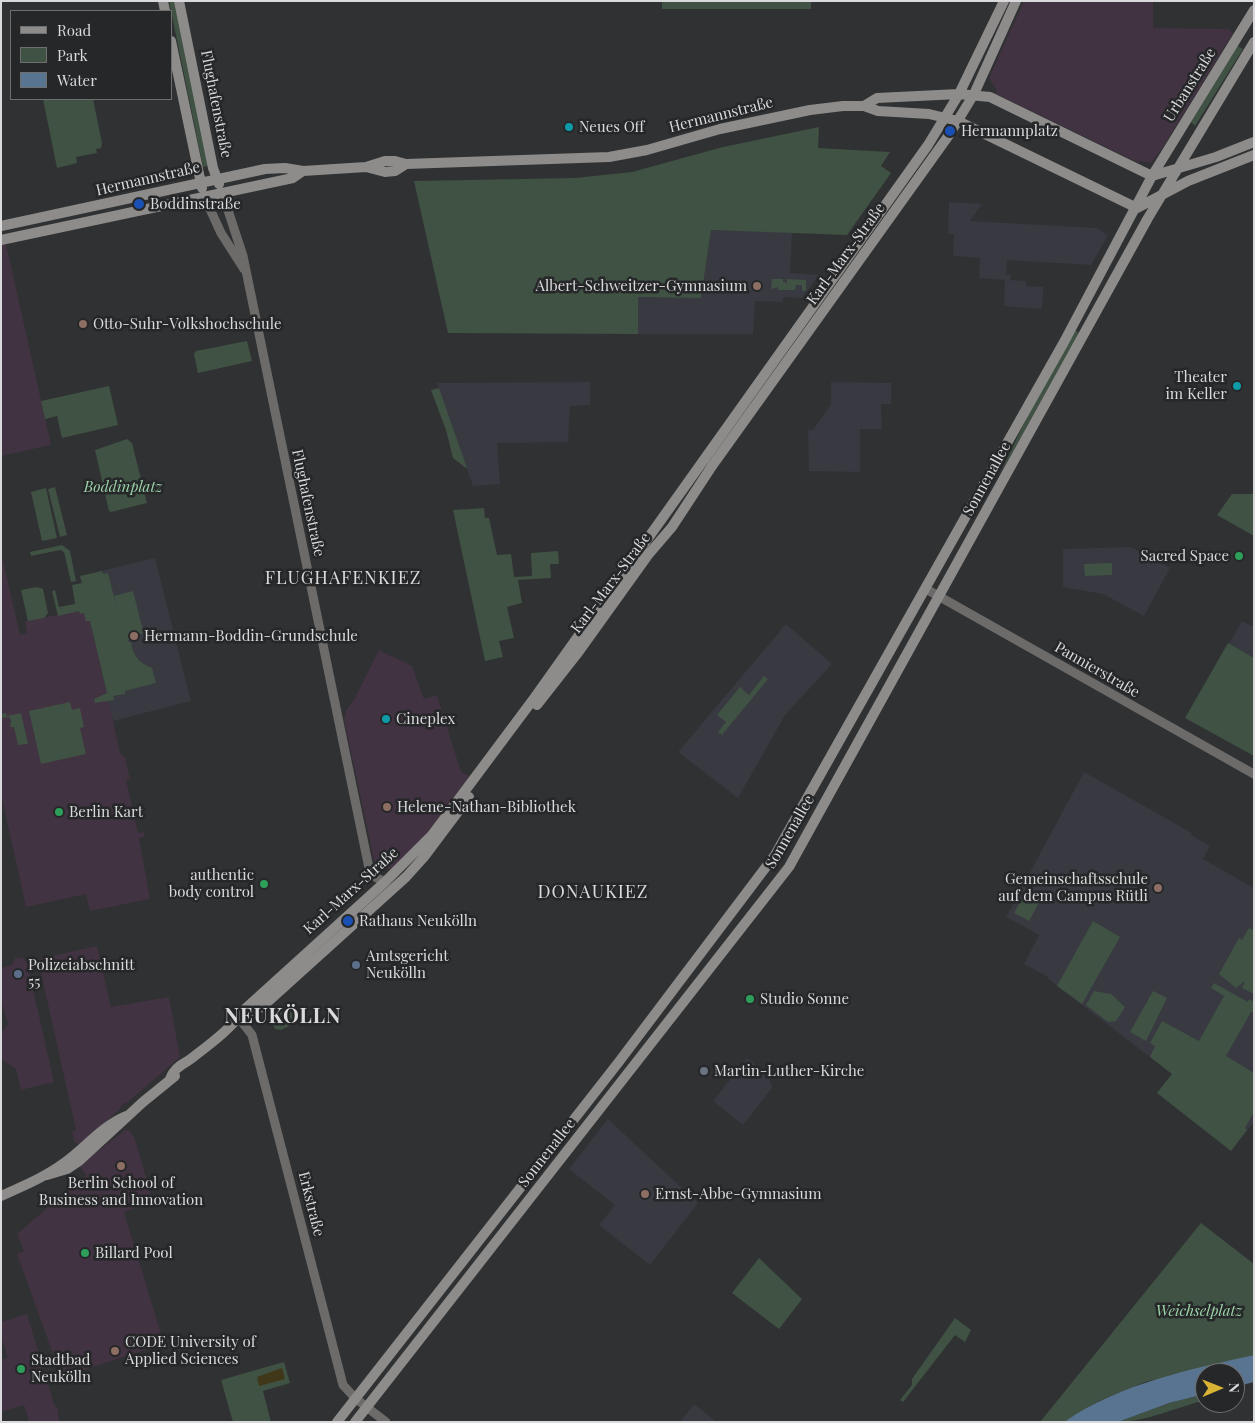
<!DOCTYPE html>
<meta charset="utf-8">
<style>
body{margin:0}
#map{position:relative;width:1255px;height:1423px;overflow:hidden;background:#303133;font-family:"Playfair Display",serif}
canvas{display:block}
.frame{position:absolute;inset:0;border:2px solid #dadadc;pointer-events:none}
.legend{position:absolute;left:10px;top:10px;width:162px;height:90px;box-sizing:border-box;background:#262729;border:1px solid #6e6f71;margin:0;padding:6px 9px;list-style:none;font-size:15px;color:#dadadc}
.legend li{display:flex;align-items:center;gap:10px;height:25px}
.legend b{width:25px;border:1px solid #6e6f71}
.north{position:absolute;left:1195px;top:1363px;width:50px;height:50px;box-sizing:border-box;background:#262729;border:1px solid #6e6f71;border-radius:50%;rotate:89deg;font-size:14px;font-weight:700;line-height:20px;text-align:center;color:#dadadc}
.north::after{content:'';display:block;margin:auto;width:18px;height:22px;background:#d9b334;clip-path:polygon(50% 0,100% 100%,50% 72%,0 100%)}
</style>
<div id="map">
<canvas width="1255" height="1423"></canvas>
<div class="frame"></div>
<ul class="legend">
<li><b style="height:6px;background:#8d8c8a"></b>Road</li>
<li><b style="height:14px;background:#3f5243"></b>Park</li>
<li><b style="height:14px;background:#597490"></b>Water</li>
</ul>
<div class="north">N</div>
</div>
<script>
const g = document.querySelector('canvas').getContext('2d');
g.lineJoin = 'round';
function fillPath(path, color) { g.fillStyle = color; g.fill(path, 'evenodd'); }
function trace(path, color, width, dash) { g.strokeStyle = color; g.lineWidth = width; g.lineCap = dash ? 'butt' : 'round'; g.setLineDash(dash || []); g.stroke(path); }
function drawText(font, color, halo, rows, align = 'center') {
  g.font = font + ' "Playfair Display",serif'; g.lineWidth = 5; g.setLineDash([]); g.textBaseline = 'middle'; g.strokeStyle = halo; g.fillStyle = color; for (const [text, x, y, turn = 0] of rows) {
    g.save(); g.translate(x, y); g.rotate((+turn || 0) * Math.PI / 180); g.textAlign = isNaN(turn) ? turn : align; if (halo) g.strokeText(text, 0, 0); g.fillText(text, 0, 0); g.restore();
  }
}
fillPath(new Path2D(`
 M1024 1H1153V28L1228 29 1233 33 1162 149 1151 163 1140 161 1139 163 996 94 997 91 989 78Z
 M6 244 51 445 1 456V245Z
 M1 552 20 635 27 633 25 621 88 609 120 753 125 757 130 779 126 780 138 833 144 832V837L139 838 150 899 90 911 86 894 26 907 1 794Z
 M379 650 412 666 424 699 437 695 461 772 470 776 429 831 392 869H389L377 865 374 860 344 719 346 711 355 698Z
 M97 946 111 1007 169 997 180 1057 127 1103 123 1104 118 1111 81 1144H78L74 1141 72 1132 76 1130 38 959Z
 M15 958H23L27 963 54 1082 21 1090 16 1069 1 1059V1034L8 1024 1 1000V968L12 965Z
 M125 1130 130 1131 135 1139 153 1202 124 1212 164 1344 65 1376V1378L62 1379 17 1254 24 1251 17 1234 86 1175 79 1166Z
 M27 1314 54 1404 58 1409 59 1422H29L24 1405 1 1412V1360L8 1358 1 1337V1322Z`), '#413341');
fillPath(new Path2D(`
 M949 202 982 204 970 221 1096 228 1108 235 1091 265 1007 260 1006 275H1011L1010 280 1026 281V286L1043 287V294L1042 309 1004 306 1005 280 979 278 980 258 953 256 954 234H948Z
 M711 230 792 232 790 273 819 275 802 298 784 297 782 302 755 301 753 334H638V297H701Z
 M590 382V405L570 406 568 442 497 443 500 484 473 486 437 383Z
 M831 382 891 383V404H881L882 429H860V472L809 471 808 430H813L831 404Z
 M1131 547 1170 568 1144 616 1103 594 1063 587V549Z
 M155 558 191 701 113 721 80 576Z
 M1242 621 1254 627V658L1229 644Z
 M786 624 832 664 785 715 738 798 678 752Z
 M1084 772 1192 833 1191 835 1210 846 1203 859 1254 888V1122L1231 1151 1157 1093 1172 1074 1047 978 1048 977 1024 964 1039 935 1006 917Z
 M747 1058 768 1074 772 1088 743 1125 713 1101Z
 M608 1119 698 1203 650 1265 599 1225 615 1205 569 1169Z
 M694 1404 717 1422H680Z`), '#383941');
fillPath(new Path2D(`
 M169 1H176L209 166 203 167Z
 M662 1H811V9H662Z
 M1237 46 1243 49 1195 126 1191 122Z
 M43 99H93L102 143 101 148 96 149 97 153 76 157 77 163 57 168Z
 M819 127 818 148 890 152 881 166 891 173 847 235 711 230 701 298 638 297V334L448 333 414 181 575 178 632 172 723 147Z
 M772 279H783V282L787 283V279L806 280V291H802V285H796L795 290H778V287L771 289Z
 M1075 330 1079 333 999 476 1028 415Z
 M247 341 252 361 198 373 194 354 196 351Z
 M109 386 118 425 62 438 57 416 45 419 41 401Z
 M439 388 467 468H466L453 458 446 430 431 390Z
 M127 439 132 443 147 503 111 512 109 511 95 450Z
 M55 487 67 535 60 537 48 489Z
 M46 488 57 538 42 541 31 492Z
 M1232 494H1254V536L1217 515Z
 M484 508 485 518H489L497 555 511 554 514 577 532 576 531 553 558 551 559 564H550L551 578 518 580 522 603 507 607 514 638 499 641 503 657 485 661 453 510Z
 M62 545 70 551 76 581 71 582 64 552 60 550 31 556 30 552Z
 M1112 563V575L1085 576 1084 564Z
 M102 571 103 574 108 573 118 613 114 596 133 591 144 634 132 633 128 642H131C133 656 139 663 152 668L156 683 125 691V694L113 696 114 700 95 703 94 699 107 693 90 621H86L84 613 80 614 79 611 58 616 52 591 55 590 59 607 75 604 72 585 82 583 80 576Z
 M37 587 43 589 48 613 44 618 28 621 21 590Z
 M1228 643 1254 658V756L1185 718Z
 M764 676 768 679 722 735 718 732 726 722 717 715 740 687 749 695Z
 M70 702 72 710 80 708 84 727 80 728 86 754 41 764 29 711Z
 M6 713 7 716 21 713 28 744 18 745 14 727H10L11 720 9 717 1 718V714Z
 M1026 891 1041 899 1029 921 1014 913Z
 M1093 921 1120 937 1082 1004 1057 986Z
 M1249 928 1254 930V994L1242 988 1245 981 1236 988 1219 974 1239 938 1242 940Z
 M1214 983 1248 1002 1249 999 1254 1002V1013L1251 1012 1226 1056 1254 1073V1112L1245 1128 1247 1130 1231 1151 1157 1093 1172 1074 1150 1057 1155 1046 1150 1043 1162 1021 1199 1041 1224 996 1211 988Z
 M1094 991 1111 994 1125 1007 1116 1021 1108 1022 1086 1005Z
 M1153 991 1167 998 1146 1041 1130 1032Z
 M289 1010 294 1015 293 1024 281 1030 275 1029 273 1025C275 1016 278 1010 289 1010Z
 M1201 1223 1254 1264V1355L1145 1382 1099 1401 1064 1422H1040Z
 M759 1258 802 1299 779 1329 732 1293Z
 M955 1318 971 1330 965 1342 955 1335 903 1402 900 1400 912 1385V1379Z
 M284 1362 290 1383 263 1391 271 1422H233L221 1380Z
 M1205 1394V1400C1178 1407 1145 1422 1118 1422L1169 1403Z`), '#3f5243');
fillPath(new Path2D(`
 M282 1368 285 1379 259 1386 257 1377Z`), '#403818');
fillPath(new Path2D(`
 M1254 1355V1382L1235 1387V1373H1205V1394L1169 1403 1118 1422H1064C1121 1383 1188 1370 1254 1355Z`), '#597490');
trace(new Path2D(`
 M222 192 243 256 369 868 375 877 385 882
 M204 196 221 233 244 269
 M926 589 1254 774
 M239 1018 252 1035 343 1385 355 1398 386 1422`), '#6c6b6a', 9);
trace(new Path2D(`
 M163 1 165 11
 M179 1 213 168 219 184
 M171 41 202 188
 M864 106 877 98 959 94 990 97 1152 176 1216 157 1254 142
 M366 167 385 161H395L406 164 609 157 647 150 720 129 810 110 843 106H864L878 111 929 114 958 121 1137 208
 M1137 208 1188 181 1254 155
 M1 226 265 169 285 168 303 171 366 167 385 172 395 171 406 164
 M1 240 293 178 303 171
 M537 705 577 654 648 555 672 527 712 466 949 135 974 94 1016 1
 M239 1018 262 1007 406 877 424 857 469 797
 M170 1079C175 1066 183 1065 192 1058 210 1044 232 1028 245 1009L385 882 432 835 535 697 928 145 959 94 1004 1
 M47 1175 67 1169 79 1161 143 1102 175 1076
 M1 1196C23 1186 45 1177 64 1163 85 1148 102 1126 126 1116
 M337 1422 618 1063 775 855 1064 342 1152 176 1254 10
 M355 1422 789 867 1148 218 1254 42`), '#8d8c8a', 10);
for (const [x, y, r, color] of [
 [569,127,5,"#0f9aa8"],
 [950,131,6,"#1a4fb4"],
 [139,204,6,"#1a4fb4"],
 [757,286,5,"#8d6e63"],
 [83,324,5,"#8d6e63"],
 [1237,386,5,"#0f9aa8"],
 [1239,556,5,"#2e9e5b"],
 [134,636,5,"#8d6e63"],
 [386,719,5,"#0f9aa8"],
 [387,807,5,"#8d6e63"],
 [59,812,5,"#2e9e5b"],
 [264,884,5,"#2e9e5b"],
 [1158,888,5,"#8d6e63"],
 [348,921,6,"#1a4fb4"],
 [356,965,5,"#5c6f8a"],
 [18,974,5,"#5c6f8a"],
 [750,999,5,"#2e9e5b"],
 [704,1071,5,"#6b7280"],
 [121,1166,5,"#8d6e63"],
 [645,1194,5,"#8d6e63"],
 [85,1253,5,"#2e9e5b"],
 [115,1351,5,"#8d6e63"],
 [21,1369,5,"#2e9e5b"]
]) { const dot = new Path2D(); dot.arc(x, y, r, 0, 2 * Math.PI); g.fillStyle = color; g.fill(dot); trace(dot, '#262729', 2); }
drawText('15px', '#dadadc', '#262729', [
 ["Urbanstraße",1190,85,-58],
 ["Flughafenstraße",216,104,79],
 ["Hermannstraße",721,115,-14],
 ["Hermannstraße",148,179,-13],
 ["Karl-Marx-Straße",846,254,-54],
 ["Sonnenallee",987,479,-61],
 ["Flughafenstraße",308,503,78],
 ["Karl-Marx-Straße",611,583,-53],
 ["Pannierstraße",1097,670,30],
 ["Sonnenallee",790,832,-60],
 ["Karl-Marx-Straße",351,891,-42],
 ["Sonnenallee",547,1153,-52],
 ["Erkstraße",311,1204,76]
]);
drawText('15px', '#dadadc', '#262729', [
 ["Neues Off",579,127],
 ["Hermannplatz",961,131],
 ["Boddinstraße",150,204],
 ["Albert-Schweitzer-Gymnasium",747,286,"right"],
 ["Otto-Suhr-Volkshochschule",93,324],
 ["Theater",1227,377,"right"],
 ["im Keller",1227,394,"right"],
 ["Sacred Space",1229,556,"right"],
 ["Hermann-Boddin-Grundschule",144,636],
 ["Cineplex",396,719],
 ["Helene-Nathan-Bibliothek",397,807],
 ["Berlin Kart",69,812],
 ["authentic",254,875,"right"],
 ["body control",254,892,"right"],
 ["Gemeinschaftsschule",1148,879,"right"],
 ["auf dem Campus Rütli",1148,896,"right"],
 ["Rathaus Neukölln",359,921],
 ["Amtsgericht",366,956],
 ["Neukölln",366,973],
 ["Polizeiabschnitt",28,965],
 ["55",28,982],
 ["Studio Sonne",760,999],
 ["Martin-Luther-Kirche",714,1071],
 ["Berlin School of",121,1183,"center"],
 ["Business and Innovation",121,1200,"center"],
 ["Ernst-Abbe-Gymnasium",655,1194],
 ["Billard Pool",95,1253],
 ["CODE University of",125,1342],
 ["Applied Sciences",125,1359],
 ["Stadtbad",31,1360],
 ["Neukölln",31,1377]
], 'left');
drawText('italic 15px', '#9cd3a8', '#262729', [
 ["Boddinplatz",123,487],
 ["Weichselplatz",1199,1311]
]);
g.letterSpacing = '1px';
drawText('18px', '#dadadc', '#262729', [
 ["FLUGHAFENKIEZ",343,578],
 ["DONAUKIEZ",593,892]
]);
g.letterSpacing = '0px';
g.letterSpacing = '1px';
drawText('bold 20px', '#dadadc', '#262729', [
 ["NEUKÖLLN",283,1017]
]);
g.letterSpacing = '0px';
</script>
